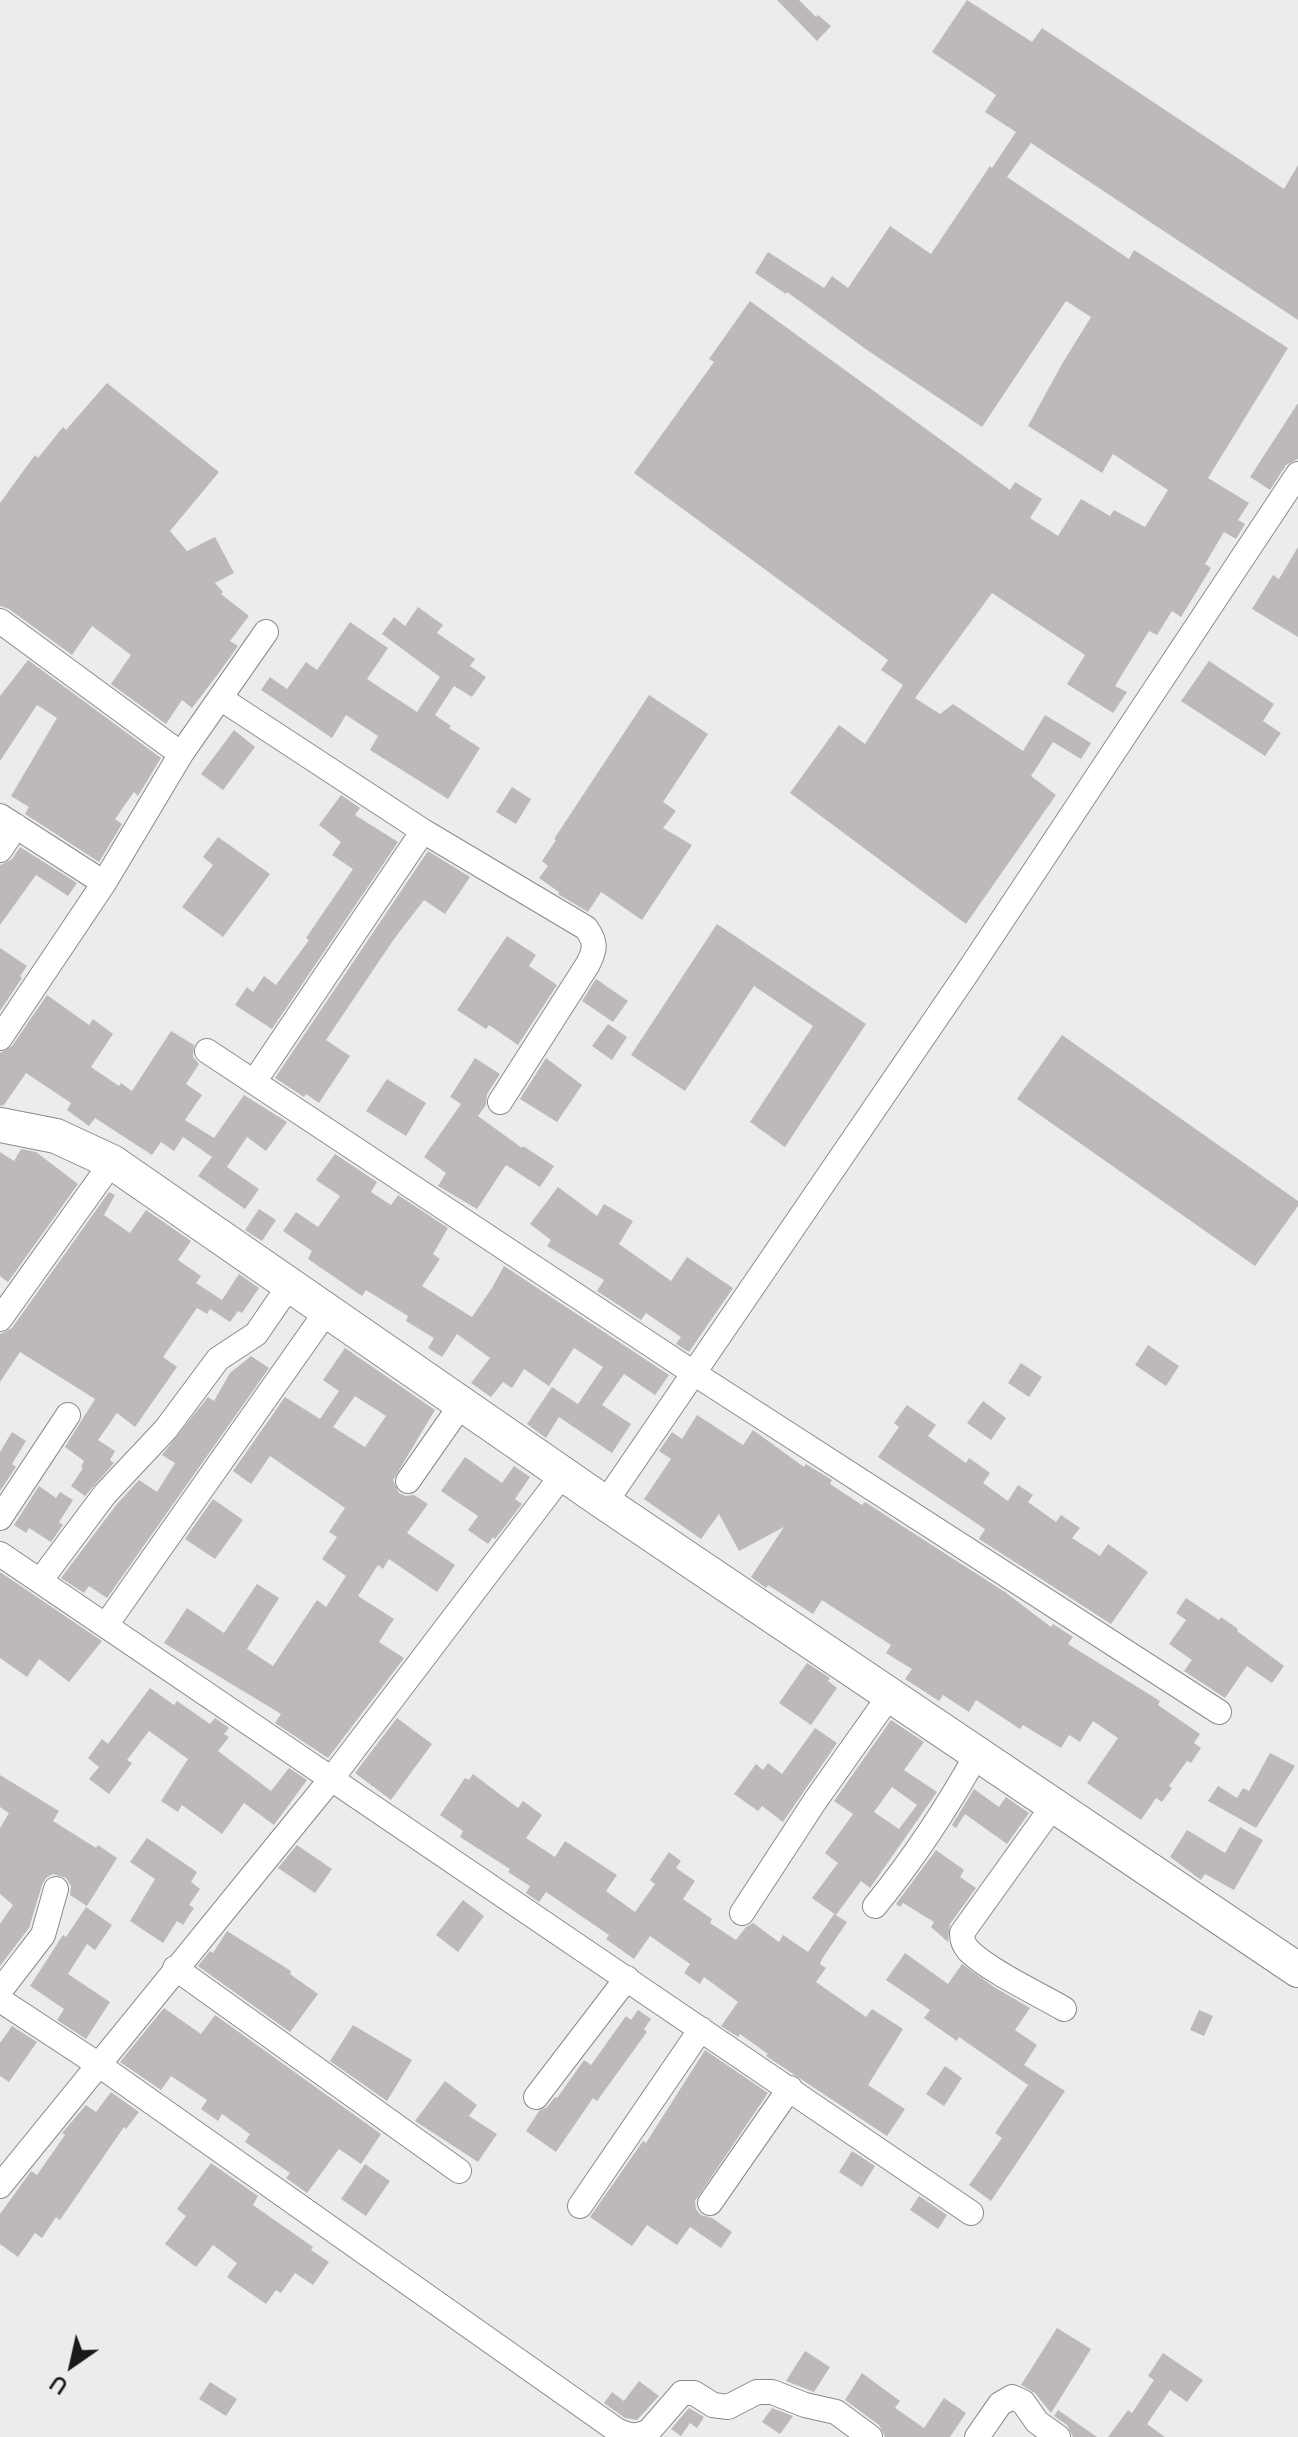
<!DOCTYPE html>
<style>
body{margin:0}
#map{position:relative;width:1298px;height:2437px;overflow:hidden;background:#ececef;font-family:Manrope,sans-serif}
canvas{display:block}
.north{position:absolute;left:32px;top:2325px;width:80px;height:80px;-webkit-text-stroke:6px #ececef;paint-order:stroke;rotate:214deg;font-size:22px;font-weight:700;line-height:32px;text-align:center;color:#19191a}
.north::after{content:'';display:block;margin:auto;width:28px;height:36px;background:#19191a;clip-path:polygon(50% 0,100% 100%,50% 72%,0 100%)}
</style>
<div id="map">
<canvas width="1298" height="2437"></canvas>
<div class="north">U</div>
</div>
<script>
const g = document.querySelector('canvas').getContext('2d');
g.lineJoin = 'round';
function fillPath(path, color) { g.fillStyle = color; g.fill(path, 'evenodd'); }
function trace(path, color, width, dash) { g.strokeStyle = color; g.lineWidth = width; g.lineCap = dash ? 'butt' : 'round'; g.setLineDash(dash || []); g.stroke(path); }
fillPath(new Path2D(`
 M777 0H799L816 17 818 15 831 26 817 41Z
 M967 0 1032 42 1042 28 1284 189 1298 165V320L1031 143 1007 177 1129 259 1134 250 1288 348 1208 478 1249 503 1238 520 1245 524 1236 539 1224 532 1205 564 1211 568 1181 617 1172 611 1157 635 1149 631 1115 686 1127 692 1113 713 1067 684 1085 655 992 593 915 698 940 714 953 704 1023 751 1045 715 1091 743 1081 759 1053 742 1031 776 1056 795 966 924 790 793 839 725 865 744 903 685 881 670 888 660 634 473 714 362 709 359 750 301 1010 490 1015 482 1042 499 1030 518 1058 536 1081 499 1110 516 1114 510 1145 527 1168 490 1113 454 1102 473 1028 426 1062 364 1091 317 1066 301 982 427 867 350 787 292 786 294 755 273 768 252 824 288 832 276 848 288 890 226 931 254 990 166 992 168 1016 132 985 112 996 95 932 52Z
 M107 383 219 472 170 531 187 551 215 537 234 573 215 583 223 592 221 594 249 616 230 641 238 646 218 674 192 708 182 700 166 724 111 684 131 655 92 626 72 655 9 609 0 606V503L35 455 38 458 63 427 66 430Z
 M1298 403V459L1286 465 1270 490 1250 477Z
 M1298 547V637L1252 609 1273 575 1279 579Z
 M418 607 443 625 437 633 475 659 470 666 486 677 472 697 454 686 435 715 451 726 449 728 480 748 448 799 370 750 378 736 346 715 332 738 261 690 270 677 287 689 306 662 317 670 350 622 388 648 367 679 417 712 440 677 382 634 394 617 405 626Z
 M28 660 161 758 138 796 134 792 115 819 122 824 99 862 25 814 29 807 11 796 57 718 37 705 0 761V696Z
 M1209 661 1274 704 1263 721 1281 733 1265 756 1181 701Z
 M649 695 708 734 663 802 676 811 663 828 692 845 642 920 601 892 588 912 558 894 559 892 539 878 548 866 542 861 556 840 554 839Z
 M234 730 255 747 223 790 201 774Z
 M512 787 531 799 516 824 496 812Z
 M341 795 360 808 355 815 398 842 272 1029 235 1005 247 987 253 992 264 976 276 985 309 940 306 938 353 869 332 855 341 842 319 825Z
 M218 837 270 874 223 937 182 907 213 865 203 857Z
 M20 847 77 883 68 896 36 875 0 925V865L12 859Z
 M428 851 470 877 445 914 424 900 394 939 326 1040 350 1056 319 1103 306 1094 304 1097 275 1078Z
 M717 924 866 1024 785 1147 750 1122 813 1026 754 986 685 1091 631 1055Z
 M507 936 536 955 529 966 557 985 518 1045 489 1025 486 1029 457 1010Z
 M0 948 27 966 20 976 22 978 0 1011Z
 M596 979 628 1001 613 1022 582 1001Z
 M47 995 89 1025 93 1019 113 1034 91 1067 119 1086 121 1083 132 1091 171 1031 194 1045 193 1057 199 1064 186 1084 202 1095 185 1120 214 1138 244 1095 287 1122 266 1151 247 1137 227 1167 259 1189 245 1209 198 1176 212 1157 183 1137 174 1151 161 1142 152 1155 95 1118 89 1126 67 1110 71 1103 26 1073 4 1105 0 1106V1053L12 1046Z
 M608 1024 627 1037 612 1060 592 1046Z
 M1062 1035 1298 1201V1206L1255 1266 1017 1099Z
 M475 1058 500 1074 487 1094 486 1105 478 1116 522 1148 523 1146 554 1166 540 1187 506 1165 477 1209 438 1186 446 1173 424 1157 461 1104 450 1097Z
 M546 1058 582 1085 557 1122 520 1099Z
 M387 1079 426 1103 406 1136 366 1111Z
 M21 1149 36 1152 78 1184 8 1282 0 1276V1152L14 1161Z
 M335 1154 377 1182 371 1192 391 1205 398 1195 448 1228 433 1254 440 1259 422 1286 472 1317 492 1288 504 1266 669 1375 655 1395 624 1374 602 1405 631 1424 612 1453 559 1417 546 1438 527 1424 552 1387 578 1404 603 1367 574 1348 549 1386 524 1369 512 1388 503 1382 491 1397 471 1383 490 1358 457 1334 442 1357 428 1348 434 1338 406 1321 408 1316 366 1290 362 1296 308 1259 312 1251 283 1231 296 1212 318 1227 340 1196 316 1180Z
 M558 1187 597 1216 604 1204 633 1221 619 1244 671 1281 687 1257 733 1288 689 1352 676 1344 681 1337 646 1313 641 1320 597 1291 604 1280 547 1246 551 1240 530 1224Z
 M109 1192 115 1195 104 1215 130 1233 146 1210 191 1241 178 1260 201 1276 196 1283 222 1300 239 1274 259 1288 242 1313 238 1311 230 1322 210 1309 207 1314 197 1308 163 1357 177 1367 135 1427 117 1413 98 1440 115 1451 110 1460 114 1463 85 1496 71 1486 83 1468 81 1467 84 1461 65 1447 95 1399 20 1352 0 1382V1334L12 1328Z
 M259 1209 276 1220 262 1241 245 1230Z
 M1148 1345 1179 1366 1166 1386 1135 1365Z
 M345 1348 435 1410 393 1480 399 1493 406 1496 414 1495 428 1504 407 1533 455 1565 437 1592 389 1559 383 1569 378 1565 358 1596 394 1619 379 1642 404 1658 328 1758 275 1723 281 1714 164 1643 187 1608 224 1633 257 1584 279 1598 247 1649 273 1666 317 1600 326 1607 346 1576 322 1559 337 1537 329 1532 345 1508 270 1456 251 1484 233 1471 285 1397 320 1419 339 1391 323 1380ZM355 1396 386 1416 365 1447 333 1427Z
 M251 1356 269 1368 107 1598 89 1586 84 1593 61 1578 117 1504 139 1480 157 1492 175 1463 162 1455 208 1397 214 1401 230 1373Z
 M1021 1363 1042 1377 1029 1397 1008 1383Z
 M983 1401 1006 1418 991 1440 967 1423Z
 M907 1405 936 1425 928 1436 966 1463 969 1458 990 1473 983 1483 1008 1501 1018 1485 1033 1495 1028 1502 1056 1522 1061 1515 1080 1528 1072 1538 1100 1556 1108 1544 1148 1572 1111 1624 979 1539 985 1529 878 1457 899 1427 894 1423Z
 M697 1415 743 1445 753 1430 804 1467 806 1464 832 1480 830 1484 862 1505 865 1502 896 1522 1005 1592 1051 1627 1053 1624 1073 1637 1068 1644 1160 1701 1158 1705 1200 1734 1194 1743 1201 1748 1191 1763 1187 1761 1169 1786 1172 1788 1162 1802 1156 1798 1141 1820 1087 1783 1118 1738 1093 1721 1080 1742 1069 1735 1061 1748 1023 1725 1020 1729 976 1700 969 1712 943 1695 939 1701 905 1679 912 1669 886 1653 891 1645 822 1600 813 1614 768 1585 766 1588 751 1577 784 1527 739 1551 719 1514 701 1539 644 1499 671 1459 659 1451 672 1432 682 1439Z
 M12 1432 26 1441 12 1464 16 1467 0 1491V1452Z
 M465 1457 502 1483 514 1466 530 1477 515 1499 522 1504 495 1539 493 1537 488 1544 468 1530 478 1516 441 1491Z
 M39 1486 56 1498 60 1492 73 1500 59 1522 63 1525 51 1542 29 1528 26 1533 14 1525Z
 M213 1499 243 1520 215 1559 185 1539Z
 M0 1572 102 1641 69 1682 39 1659 27 1677 0 1658Z
 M1186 1598 1219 1620 1221 1617 1238 1629 1237 1631 1284 1666 1272 1683 1247 1666 1225 1698 1184 1671 1192 1660 1169 1644 1186 1620 1176 1613Z
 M807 1663 830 1678 828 1681 837 1688 811 1725 779 1703Z
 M150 1688 174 1705 177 1701 210 1724 215 1718 229 1728 224 1734 229 1737 218 1751 271 1791 289 1768 307 1780 274 1825 244 1803 222 1834 182 1805 178 1812 161 1801 188 1759 149 1731 127 1760 132 1763 109 1794 89 1779 99 1767 88 1758 102 1739 108 1744Z
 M397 1718 432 1744 391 1800 355 1773Z
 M891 1720 924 1742 904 1770 937 1792 870 1888 861 1881 836 1915 812 1898 838 1863 825 1853 853 1814 834 1801ZM892 1787 917 1805 899 1829 874 1812Z
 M815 1728 837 1743 783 1822 762 1806 758 1811 734 1794 756 1764 763 1770 768 1763 782 1774Z
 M1270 1753 1295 1766 1256 1828 1208 1801 1218 1786 1237 1798 1243 1788 1249 1791Z
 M473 1774 518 1808 523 1801 542 1815 526 1838 555 1857 565 1841 617 1875 606 1891 635 1912 655 1884 650 1880 669 1852 681 1861 676 1868 695 1881 683 1899 712 1919 710 1923 736 1940 746 1927 753 1923 779 1942 783 1935 808 1952 834 1914 847 1922 822 1959 820 1964 826 1968 816 1982 866 2017 872 2009 903 2029 868 2085 905 2109 887 2136 766 2056 768 2054 740 2034 738 2037 721 2026 738 2002 704 1977 700 1984 684 1973 690 1964 650 1936 634 1959 606 1939 609 1935 546 1892 539 1902 526 1893 530 1886 508 1872 510 1869 460 1837 463 1831 440 1815 465 1778 469 1780Z
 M0 1775 59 1811 53 1821 96 1848 98 1845 117 1858 87 1906 70 1895 71 1886 66 1878 53 1874 46 1878 42 1885 29 1928 0 1966V1924L13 1905 0 1894V1828L9 1813 0 1807Z
 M974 1789 999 1807 1006 1797 1029 1813 1007 1844 965 1814 956 1828 952 1825Z
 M1240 1827 1263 1840 1234 1890 1205 1874 1201 1880 1170 1857 1187 1830 1225 1853Z
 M147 1838 197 1872 191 1882 200 1889 189 1905 194 1908 183 1925 177 1921 163 1943 130 1921 155 1879 130 1862Z
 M297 1845 332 1869 315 1893 278 1868Z
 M936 1850 964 1870 960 1877 976 1888 950 1924 948 1942 931 1927 934 1922 903 1903 900 1907 896 1904Z
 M463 1900 484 1916 458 1952 436 1935Z
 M86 1907 112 1925 95 1950 87 1944 68 1974 110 2002 86 2039 57 2020 64 2009 30 1986 63 1935 66 1937Z
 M227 1931 291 1971 290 1974 318 1994 290 2032 198 1966 210 1951 213 1953Z
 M905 1953 948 1984 962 1964 994 1987 1030 2008 1015 2030 1037 2045 1024 2065 1065 2091 991 2201 969 2185 1002 2138 995 2133 1028 2085 959 2037 957 2041 924 2018 930 2010 886 1980Z
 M164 2008 201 2034 215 2015 381 2134 361 2164 339 2149 307 2193 286 2178 290 2173 245 2142 250 2134 222 2114 218 2121 201 2109 207 2100 171 2076 161 2090 120 2062Z
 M638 2010 651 2019 644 2029 647 2032 597 2101 593 2098 556 2152 526 2131 539 2111 547 2107 555 2097 557 2098 584 2060 591 2065 626 2016 631 2020Z
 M1199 2010 1213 2016 1204 2036 1190 2030Z
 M353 2025 412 2060 387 2101 330 2061Z
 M12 2026 37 2042 9 2082 0 2076V2043Z
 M705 2050 768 2093 695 2201 696 2209 701 2215 712 2218 732 2232 721 2248 690 2227 677 2245 647 2225 632 2246 590 2217 643 2141 646 2143Z
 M945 2066 962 2078 944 2106 926 2094Z
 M445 2081 477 2105 469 2116 497 2134 478 2162 415 2121Z
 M111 2092 139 2112 126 2129 124 2127 60 2220 56 2217 42 2238 35 2233 18 2257 0 2244V2214L31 2171 37 2175 65 2135 62 2133 86 2105 96 2112Z
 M852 2151 875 2166 862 2187 839 2172Z
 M211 2163 258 2196 253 2205 313 2247 311 2250 329 2262 313 2285 295 2273 281 2293 276 2290 266 2304 227 2277 237 2263 213 2245 196 2267 165 2244 186 2216 177 2209Z
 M365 2164 390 2181 366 2216 341 2199Z
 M919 2196 947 2215 938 2229 910 2210Z
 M1057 2328 1091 2349 1051 2413 1035 2393 1021 2385Z
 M805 2351 830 2367 814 2392 786 2381Z
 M1163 2353 1203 2380 1187 2402 1170 2390 1147 2424 1165 2437H1108L1128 2410 1132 2413 1154 2380 1148 2376Z
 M862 2373 900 2401 895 2408 924 2428 944 2398 966 2413 950 2437H885L879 2425 845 2400Z
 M639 2381 659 2396 637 2420 625 2418 604 2403 612 2392 624 2401Z
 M210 2382 237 2399 226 2416 199 2399Z
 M689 2408 704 2417 697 2428 690 2423 681 2436 671 2429Z
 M772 2408 793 2416 780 2434 762 2422Z
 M1058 2410 1097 2437H1073L1067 2425 1054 2416Z`), '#bcb9b8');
const street = new Path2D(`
 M0 621 181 754
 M220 698 423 831 586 928C596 942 596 948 588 964L500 1102
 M0 816 104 883
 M0 850 16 826
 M0 1038 104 883 181 754 266 632
 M207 1051 695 1374 1219 1712
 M254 1082 423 831
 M0 1319 112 1162
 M408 1481 461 1405
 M605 1503 967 973 1298 474
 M0 1518 68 1415
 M0 1554 971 2213
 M40 1581 105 1494 166 1429 218 1359 256 1334 289 1286
 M106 1625 326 1312
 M1053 1806 962 1933C962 1941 964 1945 969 1951 991 1972 1037 1993 1064 2009
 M875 1906C914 1858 947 1808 977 1754
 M742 1913 815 1801 890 1695
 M175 1968 459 2171
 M0 1991 43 1935 56 1889
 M0 2000 99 2065 618 2431C630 2436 638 2437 649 2431L682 2393H694L713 2405 728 2407 757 2392H772L805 2405 836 2412 870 2437
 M536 2097 627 1978
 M0 2186 332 1778 563 1474
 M710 2203 790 2088
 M580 2206 701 2029
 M977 2437 1000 2404 1012 2397 1023 2402 1037 2422 1058 2437`);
const secondary = new Path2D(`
 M0 1125 56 1136 112 1162 605 1503 1298 1970`);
trace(street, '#898a8c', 26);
trace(secondary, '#898a8c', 36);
trace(street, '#fff', 24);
trace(secondary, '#fff', 34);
</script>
